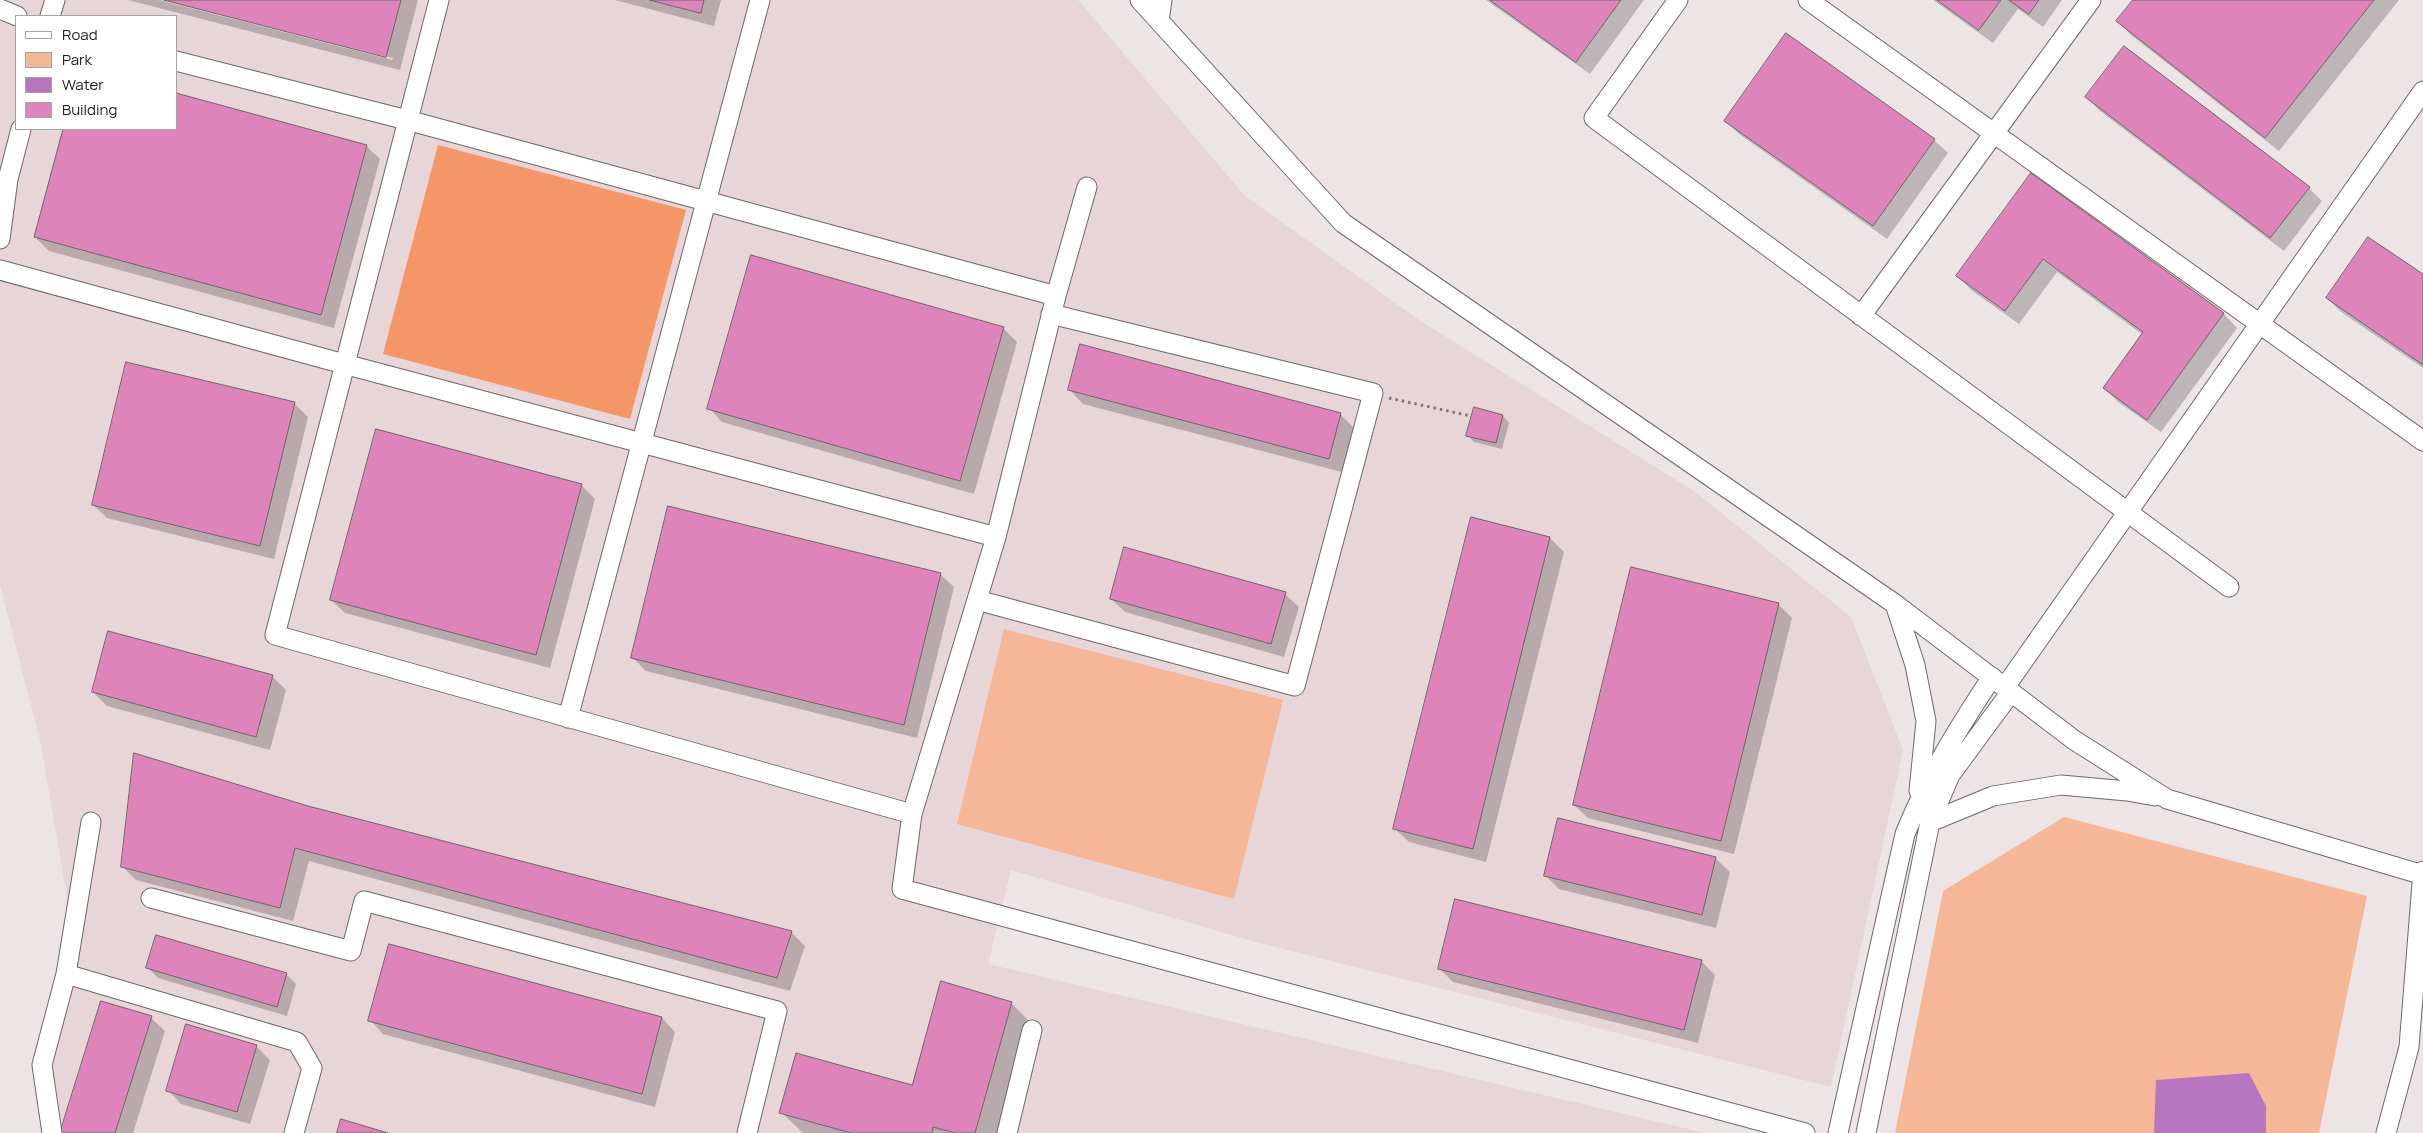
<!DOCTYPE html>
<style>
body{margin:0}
#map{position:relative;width:2423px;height:1133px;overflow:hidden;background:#ede4e6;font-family:Manrope,sans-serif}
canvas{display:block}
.legend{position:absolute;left:15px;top:15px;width:162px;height:115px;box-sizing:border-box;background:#fff;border:1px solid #a5a4a4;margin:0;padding:6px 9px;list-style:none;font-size:15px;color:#1f1c1c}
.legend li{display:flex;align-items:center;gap:10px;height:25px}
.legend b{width:25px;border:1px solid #a5a4a4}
</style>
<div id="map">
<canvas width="2423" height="1133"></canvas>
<ul class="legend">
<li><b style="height:6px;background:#fff"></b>Road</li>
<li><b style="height:14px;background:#f6b698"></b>Park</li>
<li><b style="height:14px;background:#b976c0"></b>Water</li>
<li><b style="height:14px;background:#df84ba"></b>Building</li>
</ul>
</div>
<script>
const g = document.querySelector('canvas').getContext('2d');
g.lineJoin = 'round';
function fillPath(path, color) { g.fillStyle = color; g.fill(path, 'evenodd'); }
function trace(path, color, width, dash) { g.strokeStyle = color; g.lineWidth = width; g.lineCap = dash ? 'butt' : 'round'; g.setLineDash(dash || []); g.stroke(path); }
fillPath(new Path2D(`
 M0 0H1078L1245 196 1422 322 1694 491 1851 617 1903 750 1831 1087 1252 941 1011 870 988 964 1705 1133H41L34 1072 70 916 41 744 0 585ZM16 16H176V129H16Z`), '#e7d5d8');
fillPath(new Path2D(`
 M1004 629 1283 700 1234 899 957 824Z
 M2064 817 2367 896 2319 1133H1895L1943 891Z`), '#f6b698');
fillPath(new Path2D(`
 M438 145 686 210 630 419 383 354Z`), '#f49668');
fillPath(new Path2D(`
 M2249 1073 2266 1106V1133H2154L2156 1080Z`), '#b976c0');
fillPath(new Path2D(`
 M128 0H159L392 60 393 58 169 0H418L400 70Z
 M615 0H721L714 26Z
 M1486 0H1644L1590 74Z
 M1933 0H2062L2043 27 2018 9 1993 43Z
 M2134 0H2399L2279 151 2131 35 2117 21Z
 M2086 97 2309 188 2322 201 2284 251 2100 111Z
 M1725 120 1934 140 1948 153 1887 239 1739 134Z
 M64 129H176L366 146 380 159 334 328 49 251 35 237Z
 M2031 175 2224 314 2237 328 2161 432 2118 402 2104 388 2143 335 2057 272 2019 324 1971 290 1958 276Z
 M2423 276V368L2341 312 2327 298Z
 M1003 328 1017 342 974 494 722 422 709 408Z
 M1070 390 1340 414 1354 428 1342 472 1083 404Z
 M294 403 308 417 274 559 107 518 93 505Z
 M1503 416 1509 423 1502 449 1474 442 1467 435Z
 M581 485 595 499 550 668 345 613 331 600Z
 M1472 519 1550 538 1564 552 1486 862 1409 842 1395 829Z
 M940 574 954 587 917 738 646 671 632 657Z
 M1285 594 1299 607 1284 657 1125 612 1111 599Z
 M1778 604 1792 618 1734 854 1588 818 1574 805Z
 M272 676 286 690 270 750 107 706 93 692Z
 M308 807 791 932 805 946 790 991 309 861 293 921 136 880 123 867Z
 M1559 820 1716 859 1730 872 1716 928 1559 889 1545 875Z
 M1701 961 1715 975 1698 1043 1453 982 1439 968Z
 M148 968 286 974 296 984 287 1016 158 978Z
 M1011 1003 1031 1023 1000 1133H803L781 1112 913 1087Z
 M151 1018 165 1031 133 1133H61Z
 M662 1018 675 1032 655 1107 383 1034 370 1020Z
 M256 1046 270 1060 250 1124 181 1104 168 1090Z`), '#0003');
const building = new Path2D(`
 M164 0H401L386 57Z
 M650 0H704L701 13Z
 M1490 0H1621L1576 62Z
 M1937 0H2001L1979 30Z
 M2009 0H2039L2029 14Z
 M2133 0H2374L2265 138 2116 21Z
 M1786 33 1935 139 1873 226 1724 121Z
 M2124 46 2310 187 2270 238 2085 97Z
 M176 93 367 145 321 315 34 237 63 129H176Z
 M2031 173 2224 313 2147 420 2103 388 2143 332 2043 259 2005 311 1956 276Z
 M2368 237 2423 274V365L2326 298Z
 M751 255 1004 327 960 481 707 409Z
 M1080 344 1341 413 1329 459 1068 390Z
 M126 362 295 402 260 546 92 505Z
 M1474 407 1503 415 1496 443 1466 436Z
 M376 429 582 484 536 655 330 600Z
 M668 506 941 573 904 725 631 658Z
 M1471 517 1550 537 1473 849 1393 829Z
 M1124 547 1286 592 1271 644 1110 599Z
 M1631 567 1779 603 1721 841 1573 805Z
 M108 631 273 675 256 737 92 692Z
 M134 753 308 806 792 931 777 978 295 848 280 908 121 867Z
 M1558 818 1716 857 1702 915 1544 876Z
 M1455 899 1702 960 1684 1030 1438 969Z
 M156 935 287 973 277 1007 146 968Z
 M389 944 662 1017 642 1094 368 1021Z
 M941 981 1012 1002 975 1133H955L933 1127 932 1133H851L779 1113 796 1053 912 1085Z
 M101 1001 152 1016 115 1133H60Z
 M186 1024 257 1045 237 1112 166 1091Z
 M341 1119 388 1133H337Z`);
fillPath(building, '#df84ba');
trace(building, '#6c6569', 1);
const minor = new Path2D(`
 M439 0 275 635 912 814
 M1140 0 1343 223 1895 604 2074 740 2167 799 2423 875
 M1678 0 1594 118 2229 587
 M1808 0 2423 441
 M0 9 17 16
 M50 16 55 0
 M1159 21 1162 0
 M176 61 407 120 1056 296
 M1087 187 1056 296 996 537 912 814 902 889 1805 1133
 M0 239 8 179 21 129
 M0 270 344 364 996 537
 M1861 316 2091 0
 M977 600 1295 686 1373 393 1051 314
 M1895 604 1915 665 1926 721 1919 791
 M2005 687 2423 91
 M568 718 760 0
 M1930 822 1993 796 2061 785 2127 791 2155 796
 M151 898 351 951 364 901 777 1011 747 1133
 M66 974 297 1042 312 1068 294 1133
 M52 1133 42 1065 66 974 91 822
 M1007 1133 1032 1030
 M1838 1133 1905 834C1929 775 1957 730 1992 677
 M1866 1133 1930 822 1950 775 2011 692
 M2386 1133 2409 1047 2423 871`);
trace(minor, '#6f6768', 21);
trace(new Path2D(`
 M1389 398 1471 416`), '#7d7778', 3, [2.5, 4]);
trace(minor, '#fff', 19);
</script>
